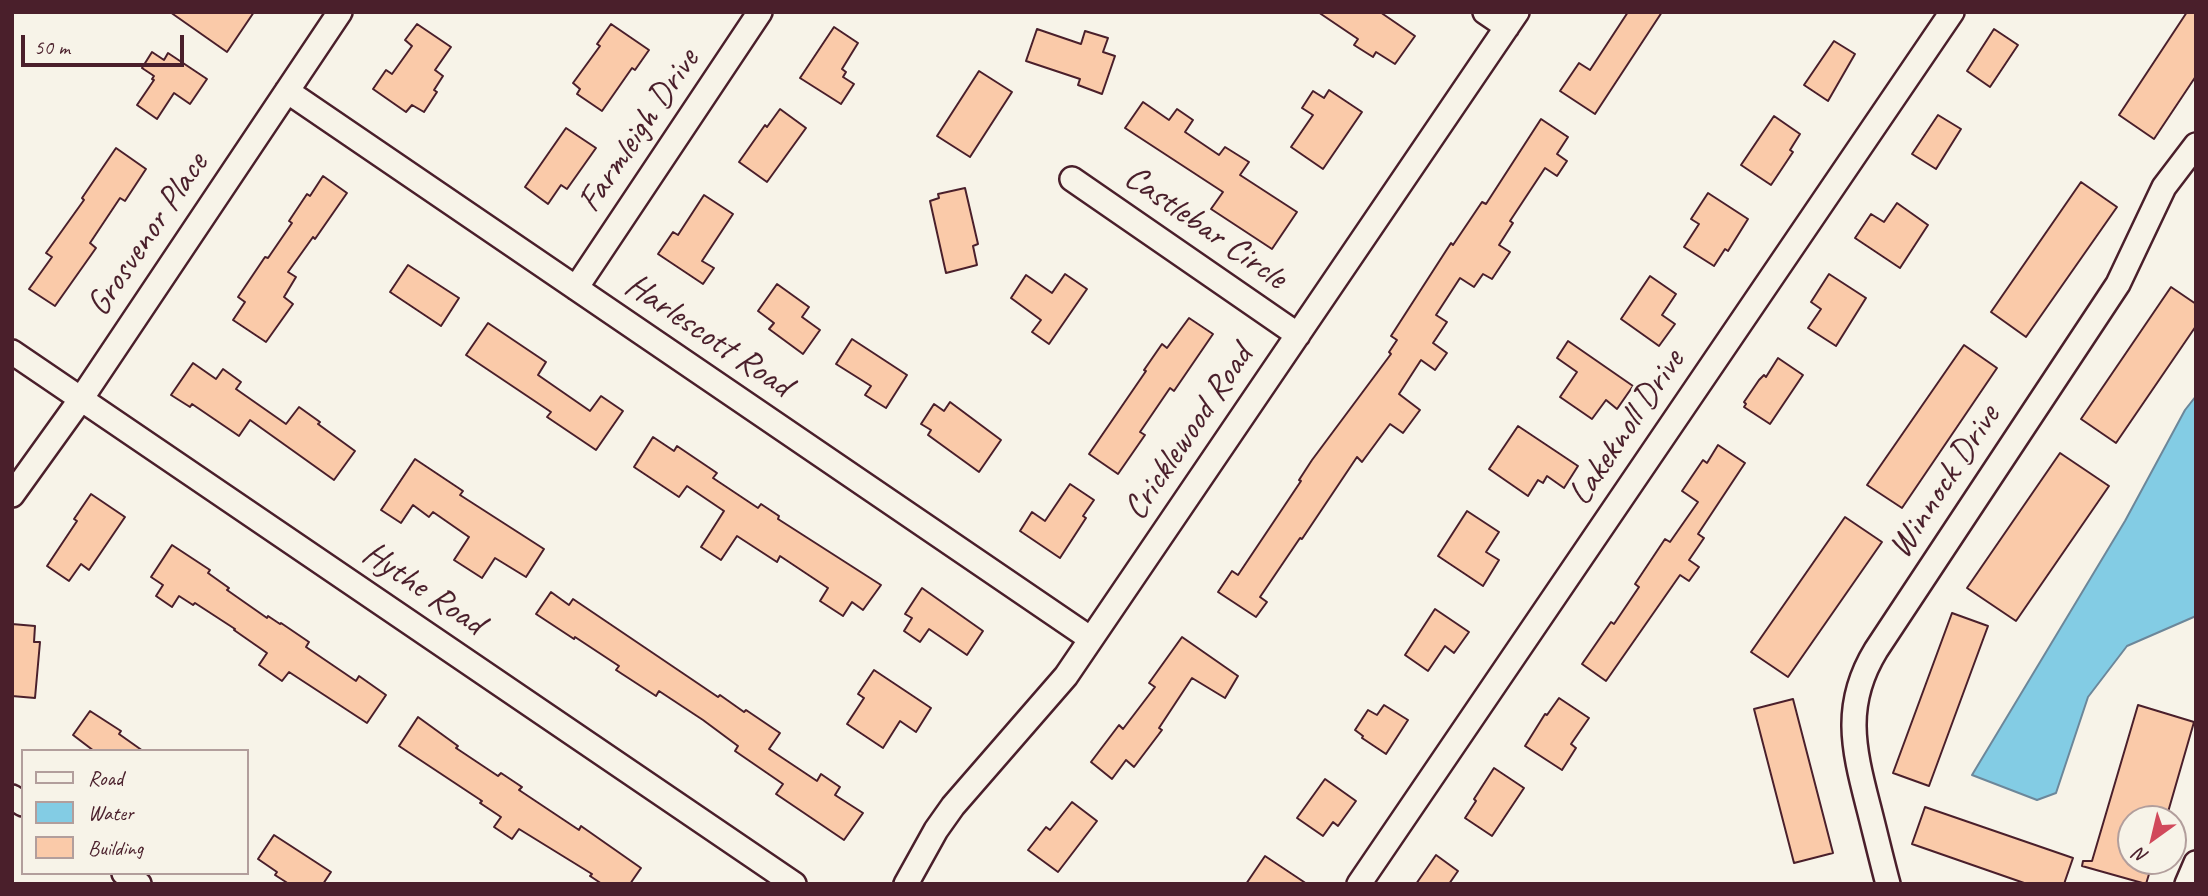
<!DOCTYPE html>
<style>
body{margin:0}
#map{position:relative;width:2208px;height:896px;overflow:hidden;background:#f7f3e8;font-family:Caveat,sans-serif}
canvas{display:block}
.frame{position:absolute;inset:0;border:14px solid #4a1f2b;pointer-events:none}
.legend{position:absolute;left:21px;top:749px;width:228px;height:126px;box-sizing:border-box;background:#f7f3e8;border:2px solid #b29e9c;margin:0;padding:9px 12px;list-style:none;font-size:21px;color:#4a1f2b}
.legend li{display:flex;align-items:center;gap:14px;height:35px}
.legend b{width:35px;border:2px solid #b29e9c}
.north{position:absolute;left:2117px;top:805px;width:70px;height:70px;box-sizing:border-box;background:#f7f3e8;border:2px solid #b29e9c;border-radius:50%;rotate:214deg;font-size:19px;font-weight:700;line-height:28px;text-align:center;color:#4a1f2b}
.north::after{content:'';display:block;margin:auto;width:24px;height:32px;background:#d1495b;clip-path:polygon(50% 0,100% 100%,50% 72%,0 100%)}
.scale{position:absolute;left:21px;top:35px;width:163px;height:32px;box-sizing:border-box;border:4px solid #4a1f2b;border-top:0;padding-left:9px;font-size:21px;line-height:24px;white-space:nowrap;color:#4a1f2b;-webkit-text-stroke:5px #f7f3e8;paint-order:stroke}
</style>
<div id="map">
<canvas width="2208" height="896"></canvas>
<div class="frame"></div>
<ul class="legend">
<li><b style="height:9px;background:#f7f3e8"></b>Road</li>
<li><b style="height:19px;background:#83cce4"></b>Water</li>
<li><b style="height:19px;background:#facaa9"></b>Building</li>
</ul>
<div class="north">N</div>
<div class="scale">50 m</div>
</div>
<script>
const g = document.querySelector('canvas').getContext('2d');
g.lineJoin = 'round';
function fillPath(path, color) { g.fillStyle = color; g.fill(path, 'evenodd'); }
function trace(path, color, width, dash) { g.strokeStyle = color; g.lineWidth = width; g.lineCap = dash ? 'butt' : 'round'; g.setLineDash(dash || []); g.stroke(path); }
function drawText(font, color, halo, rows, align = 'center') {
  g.font = font + ' Caveat,sans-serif'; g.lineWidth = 6; g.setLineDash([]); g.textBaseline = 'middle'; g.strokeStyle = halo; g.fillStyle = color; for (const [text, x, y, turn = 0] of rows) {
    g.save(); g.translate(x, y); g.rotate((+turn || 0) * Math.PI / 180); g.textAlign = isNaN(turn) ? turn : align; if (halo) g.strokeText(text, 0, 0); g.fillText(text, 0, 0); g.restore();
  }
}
const water = new Path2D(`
 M2196 396V616L2127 646 2088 697 2056 793 2037 800 1972 775 2125 521 2185 410Z`);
fillPath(water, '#83cce4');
trace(water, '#6c879a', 2);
const building = new Path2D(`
 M170 12H254L227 52Z
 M1318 12H1380L1415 36 1395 64 1376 52 1373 57 1354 45 1358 39Z
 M1628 12H1662L1595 114 1560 91 1579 63 1590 70Z
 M2187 12H2196V76L2154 139 2119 115Z
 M417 24 451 47 435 70 443 76 434 90 437 92 424 112 412 105 406 112 373 89 386 70 392 74 412 46 405 40Z
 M611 24 649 50 635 70 632 68 602 111 577 94 580 89 573 83 600 46 597 44Z
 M834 27 858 43 842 69 846 72 843 77 854 84 841 104 800 78Z
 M1037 29 1081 44 1085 31 1108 38 1103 52 1115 56 1102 94 1078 85 1080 79 1026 61Z
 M1994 29 2018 45 1990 87 1967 71Z
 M1834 41 1855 54 1828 101 1804 85Z
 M152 52 164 60 168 53 207 79 190 104 174 93 157 119 137 105 154 80 152 79 154 76 142 68Z
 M979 71 1012 92 970 157 937 136Z
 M1329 90 1362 112 1323 169 1291 147 1313 115 1302 108 1313 91 1324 98Z
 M1143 102 1169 120 1177 109 1193 120 1185 132 1219 155 1225 147 1249 162 1240 175 1297 212 1272 249 1211 209 1223 192 1125 128Z
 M780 109 806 128 767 182 739 162 765 125 767 127Z
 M1938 115 1961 129 1936 169 1912 154Z
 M1774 116 1800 134 1790 150 1793 152 1771 185 1741 165Z
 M1541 119 1568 137 1557 154 1567 161 1557 176 1545 168 1510 221 1513 223 1499 245 1510 252 1492 279 1483 274 1474 287 1460 278 1436 315 1447 322 1433 343 1447 353 1435 370 1421 360 1399 394 1420 410 1403 433 1390 424 1362 462 1357 457 1302 539 1300 538 1260 597 1267 602 1256 617 1218 592 1232 571 1238 575 1301 481 1299 480 1312 460 1391 354 1389 352 1397 340 1391 336 1451 243 1453 245 1482 202 1486 204Z
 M566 128 596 148 567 189 561 185 548 204 525 187Z
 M116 148 146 169 125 201 120 198 90 243 96 248 55 306 29 289 52 257 46 253 84 200 82 198Z
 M323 176 347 193 315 239 313 237 288 272 296 277 284 297 293 304 266 342 233 320 245 302 238 297 265 257 268 258 292 223 289 221 307 194 310 196Z
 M2081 182 2117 207 2026 337 1991 312Z
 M965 188 978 244 973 246 977 265 946 273 930 201 939 198 938 194Z
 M1708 193 1748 219 1728 251 1725 249 1714 266 1684 247 1699 224 1691 219Z
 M704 195 733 214 702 261 714 268 703 284 658 254 673 232 678 235Z
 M1897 203 1928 225 1900 268 1855 238 1871 214 1884 222Z
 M408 265 459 298 441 326 390 292Z
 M1065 274 1087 289 1049 344 1032 332 1041 320 1011 298 1026 275 1052 293Z
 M1829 274 1866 298 1836 346 1808 328 1821 309 1811 302Z
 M1650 276 1676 294 1662 315 1675 324 1659 346 1621 319Z
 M777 284 809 307 802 317 820 330 803 354 769 329 774 323 758 311Z
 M2171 287 2196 304V326L2116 443 2081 419Z
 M1189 318 1213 334 1174 391 1170 388 1140 432 1145 435 1118 474 1089 454 1146 371 1144 370 1162 344 1167 348Z
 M488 323 546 362 538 375 590 411 601 396 623 411 596 450 547 417 551 412 466 355Z
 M852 339 907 375 886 408 865 395 871 386 836 364Z
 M1568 341 1633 386 1617 409 1606 400 1592 419 1560 397 1577 372 1557 358Z
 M1964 345 1997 368 1902 508 1867 485Z
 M1778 358 1803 375 1770 424 1744 407 1746 404 1744 402 1759 380 1764 375 1766 377Z
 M193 363 216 379 223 369 241 382 236 389 286 424 299 407 320 422 318 424 355 451 334 480 250 420 239 436 192 404 190 407 171 395Z
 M950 402 1001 440 979 472 928 435 931 430 921 424 934 404 944 411Z
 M1518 426 1578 466 1564 488 1547 476 1543 483 1538 480 1528 496 1489 469Z
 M653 437 674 451 677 446 717 473 713 478 758 508 761 504 779 516 778 519 881 585 863 610 852 602 843 616 820 601 828 588 780 556 777 562 737 536 721 560 701 547 724 511 687 486 679 497 634 467Z
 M1718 445 1745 463 1698 534 1704 538 1689 560 1699 567 1689 581 1680 575 1606 681 1582 664 1611 622 1614 624 1639 587 1635 584 1665 539 1670 542 1698 502 1682 491 1703 460 1707 463Z
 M2060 453 2109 486 2016 621 1967 588Z
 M415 459 463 491 460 495 544 549 526 577 495 558 482 578 454 560 469 537 433 512 429 517 413 505 401 523 381 510Z
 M1070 484 1094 500 1083 516 1086 518 1060 558 1020 531 1032 512 1045 521Z
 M91 494 125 517 89 570 81 564 69 581 47 566 77 521 74 519Z
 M1467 511 1499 532 1486 552 1499 560 1483 586 1438 556Z
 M1845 517 1882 542 1788 677 1751 652Z
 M172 545 210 570 208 573 229 588 227 590 267 618 268 616 280 624 281 623 309 642 306 647 356 681 359 676 386 695 367 723 289 672 282 681 259 665 267 653 234 630 235 629 195 603 193 605 179 596 172 607 156 596 163 585 151 577Z
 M922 588 983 631 967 655 929 629 920 642 904 631 912 618 905 614Z
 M551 592 569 605 573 599 718 697 720 695 744 712 746 710 780 733 769 749 817 781 821 774 840 787 835 795 863 813 844 840 776 794 783 784 735 751 738 746 703 720 659 691 656 696 616 670 619 666 575 637 574 639 536 614Z
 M1435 609 1469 632 1454 653 1445 646 1428 671 1405 655Z
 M1952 613 1988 626 1929 786 1893 773Z
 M12 624 35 626 34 642H40L35 698 12 696Z
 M1182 637 1238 676 1225 698 1192 678 1159 728 1162 730 1134 767 1126 760 1112 779 1091 762 1119 725 1123 729 1155 687 1149 683Z
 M874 670 931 708 916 732 900 721 883 748 847 724 864 698 858 694Z
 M1559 698 1589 718 1571 744 1576 748 1562 770 1525 746 1545 714 1547 715Z
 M1793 699 1833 853 1794 863 1754 709Z
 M1384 705 1408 720 1386 754 1362 738 1363 736 1355 730 1368 710 1377 715Z
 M2138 705 2194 722 2166 819H2131V861H2153L2146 884 2082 866 2083 861H2092Z
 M90 711 121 731 119 734 143 751H94L73 735Z
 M418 717 458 746 456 748 498 776 501 773 522 787 519 790 579 830 581 826 641 868 630 884H602L590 876 592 874 519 829 512 839 494 827 501 817 480 803 482 801 399 746Z
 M1494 768 1524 788 1492 836 1465 818 1476 801 1474 799Z
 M1325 779 1356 801 1338 826 1333 822 1323 836 1297 818Z
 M1072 802 1097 821 1058 872 1028 850 1046 827 1050 830Z
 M1925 807 2073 858 2064 884H2027L1912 844Z
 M274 835 331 872 323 884H289L275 875 277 872 258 859Z
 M1436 855 1458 871 1449 884H1416Z
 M1265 856 1307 884H1246Z`);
fillPath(building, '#facaa9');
trace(building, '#4a1f2b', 2);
const minor = new Path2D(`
 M1485 12 1507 27
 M287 91 1091 639
 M1072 179 1298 335
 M576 288 760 12
 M12 352 794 884
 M12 495 81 399 340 12
 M12 797 23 804
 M124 873 139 884
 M906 884 936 830 953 806 1066 676 1517 12
 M1359 884 1952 12
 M1888 884C1881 858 1875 832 1868 805 1853 747 1843 704 1876 650L2118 284 2164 187 2196 145
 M2187 884 2196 863`);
trace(minor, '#4a1f2b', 28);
trace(minor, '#f7f3e8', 23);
drawText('35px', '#4a1f2b', '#f7f3e8', [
 ["Farmleigh Drive",639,131,-56],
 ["Castlebar Circle",1205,228,35],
 ["Grosvenor Place",148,235,-56],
 ["Harlescott Road",708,336,34],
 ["Lakeknoll Drive",1627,428,-56],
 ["Cricklewood Road",1189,433,-56],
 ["Winnock Drive",1945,482,-57],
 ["Hythe Road",423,589,34]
]);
</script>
